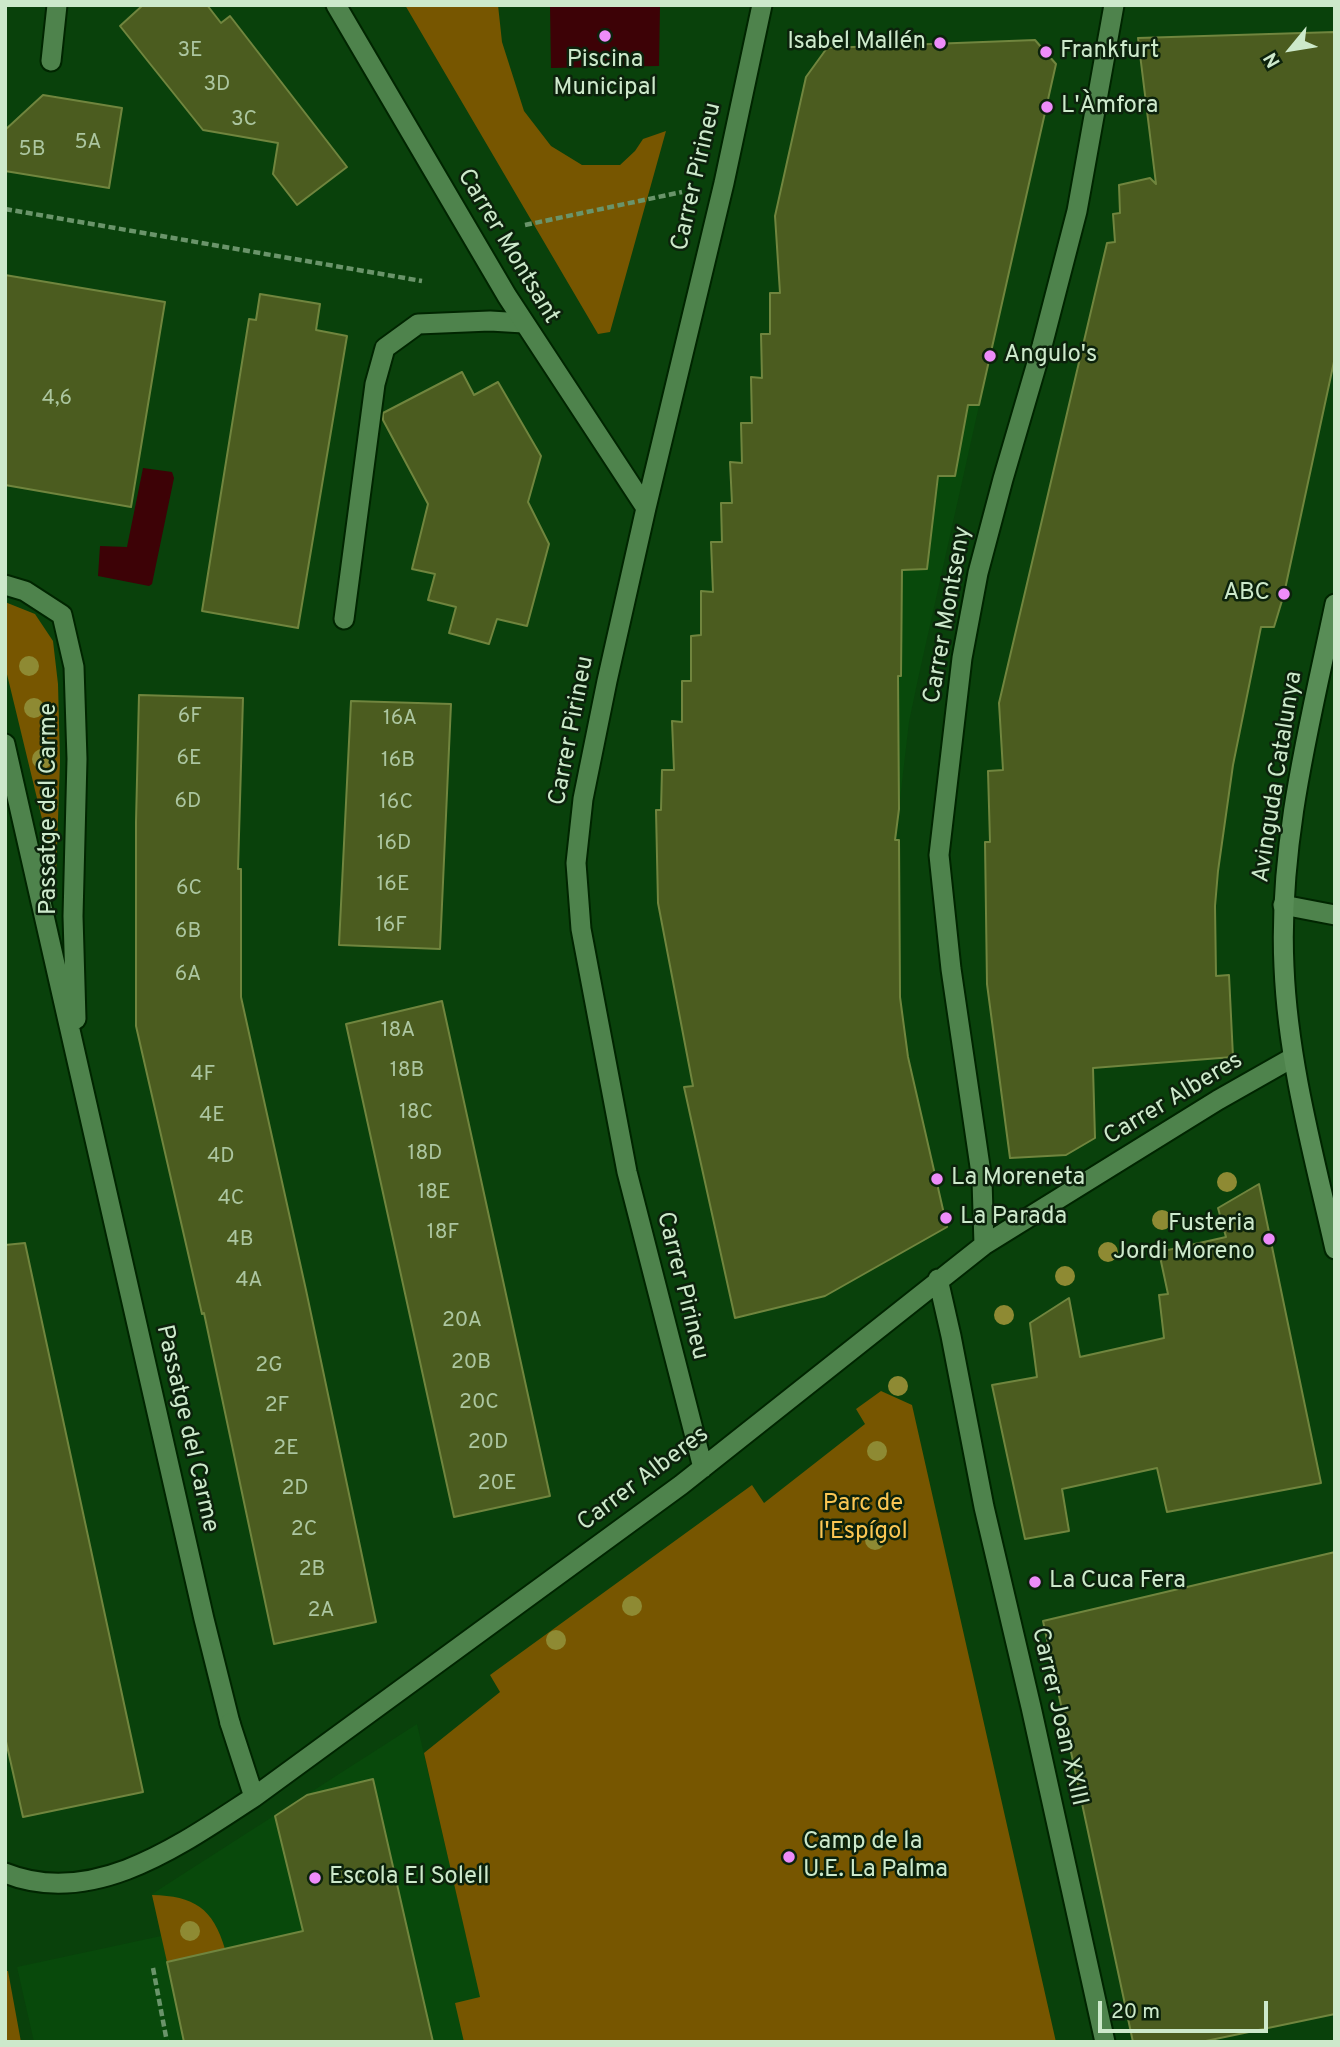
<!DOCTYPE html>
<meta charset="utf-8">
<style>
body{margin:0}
#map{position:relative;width:1340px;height:2047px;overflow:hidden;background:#09410b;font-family:Overpass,sans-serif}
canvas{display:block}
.frame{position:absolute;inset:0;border:7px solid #cde9cb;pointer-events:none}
.north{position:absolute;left:1256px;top:14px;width:70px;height:70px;-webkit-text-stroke:5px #0c220c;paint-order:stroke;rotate:240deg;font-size:19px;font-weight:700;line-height:28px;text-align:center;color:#cde9cb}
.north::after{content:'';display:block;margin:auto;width:24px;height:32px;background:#cde9cb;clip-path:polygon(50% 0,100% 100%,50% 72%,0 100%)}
.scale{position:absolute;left:1098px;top:2001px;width:170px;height:32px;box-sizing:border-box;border:4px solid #cde9cb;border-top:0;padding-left:9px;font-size:21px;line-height:24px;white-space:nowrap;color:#cde9cb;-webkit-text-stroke:5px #0c220c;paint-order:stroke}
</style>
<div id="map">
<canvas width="1340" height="2047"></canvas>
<div class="frame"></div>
<div class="north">N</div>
<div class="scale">20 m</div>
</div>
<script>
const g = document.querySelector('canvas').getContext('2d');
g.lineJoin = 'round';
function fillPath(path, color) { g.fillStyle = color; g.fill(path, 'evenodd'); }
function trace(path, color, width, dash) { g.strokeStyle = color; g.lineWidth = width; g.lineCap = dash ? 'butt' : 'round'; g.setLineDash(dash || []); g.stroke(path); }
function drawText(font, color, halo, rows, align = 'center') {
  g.font = font + ' Overpass,sans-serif'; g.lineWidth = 5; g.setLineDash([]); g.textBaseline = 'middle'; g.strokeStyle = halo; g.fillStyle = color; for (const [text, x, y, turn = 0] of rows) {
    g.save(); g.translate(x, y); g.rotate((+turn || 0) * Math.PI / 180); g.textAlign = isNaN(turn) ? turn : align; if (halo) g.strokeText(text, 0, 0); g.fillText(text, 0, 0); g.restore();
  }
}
fillPath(new Path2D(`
 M1014 249 918 679 909 722 899 808 878 636Z
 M417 1724 491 2042H34L17 1967 161 1936 152 1894Z`), '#08490b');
fillPath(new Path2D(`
 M405 5H498L502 42 524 111 551 146 582 165H620L635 151 643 139 666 131 610 332 598 334Z
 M5 602 35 614 53 641 58 684 60 761 56 877 5 666Z
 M881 1391 912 1405 1056 2042H464L455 2003 480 1997 424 1753 500 1692 490 1675 752 1485 764 1503 865 1424 856 1409Z
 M152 1895C194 1896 213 1908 225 1949L167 1962Z
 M5 1971H8L21 2042H5Z`), '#775600');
fillPath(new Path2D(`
 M550 5H660L659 66 551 68Z
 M143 468 172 472 174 478 152 584 149 586 98 576 100 546 127 547Z`), '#3d0206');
const building = new Path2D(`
 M143 5H207L221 23 230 16 347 167 297 205 273 174 278 143 203 130 147 60 120 26Z
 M1335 32V357L1284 594 1274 627H1261L1233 765 1218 871 1215 906 1216 976 1229 975 1233 1057 1093 1068 1095 1138 1066 1155 1010 1158 987 984 985 842H990L988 771 1003 770 999 703 1107 243 1115 242 1113 214 1120 213 1119 185 1150 178 1156 184 1138 38Z
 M1035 40 1056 64 979 405H968L955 476H938L927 569 902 570 901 676H898L899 809 895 840H899L900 997 908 1057 947 1227 825 1296 735 1318 684 1087 693 1086 658 903 656 810H661L662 770H674L672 721 682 722V681H691V636L701 635V591L713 592 711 542H722L721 503H732L730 462 742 463 741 423H752L751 377 762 378 761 334H770V293H780L775 216 806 77 827 48Z
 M43 95 122 108 109 188 5 171V130Z
 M5 275 165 302 131 507 5 485Z
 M260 294 320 304 316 330 347 336 298 628 202 611 249 319 256 320Z
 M462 372 474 395 498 382 541 456 528 502 549 544 527 626 497 619 489 644 449 633 456 607 428 600 435 574 412 569 428 504 383 420V413Z
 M139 695 243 698 238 869H241V997L306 1290 376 1622 274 1644 204 1313 202 1314 136 1026V822Z
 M351 701 451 704 440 949 339 945Z
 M442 1001 550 1496 454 1517 346 1024Z
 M1259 1184 1321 1483 1167 1512 1157 1468 1062 1489 1069 1531 1025 1539 992 1385 1037 1377 1030 1323 1069 1298 1080 1357 1164 1338 1159 1295 1168 1294 1159 1252 1226 1237 1218 1208Z
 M25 1243 143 1792 23 1817 5 1737V1245Z
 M1335 1552V2014L1201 2042H1133L1043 1621Z
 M373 1779 433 2042H184L167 1962 303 1931 275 1816 307 1795Z`);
fillPath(building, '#4b5c1f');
trace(building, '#70853e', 2);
const service = new Path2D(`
 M51 61 57 5
 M5 585 25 591 62 615 74 667 77 759 73 916 76 1019
 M344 619 375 384 385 348 418 324 490 321 524 323
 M5 744 204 1619 230 1723
 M1283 905 1335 915`);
const minor = new Path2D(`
 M336 5 507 296 646 508
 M984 1245 982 1180 951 969 939 855 962 658 978 573 1003 479 1042 346 1077 211 1114 5
 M938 1279 951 1336 984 1507 1031 1707 1105 2042
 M703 1468 627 1172 581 929 576 863 583 799 607 681 646 508 724 183 762 5
 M230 1723 254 1797
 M5 1873C94 1909 183 1843 254 1797L681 1485 984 1245 1218 1100 1292 1058`);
const secondary = new Path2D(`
 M1335 604C1310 723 1278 844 1284 967 1288 1063 1314 1156 1335 1249`);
trace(service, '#002500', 23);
trace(minor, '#002500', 23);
trace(secondary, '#002500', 23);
trace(new Path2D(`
 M5 209 422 281
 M525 225 682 192
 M153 1968 167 2042`), '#6a946a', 4.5, [7, 3.5]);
trace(service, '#4e834c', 19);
trace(minor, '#4e834c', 19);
trace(secondary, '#588d56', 19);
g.fillStyle = '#8e8a33';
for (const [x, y] of [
 [29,666],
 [34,708],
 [42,759],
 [1227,1182],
 [1162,1220],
 [1108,1252],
 [1065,1276],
 [1004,1315],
 [898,1386],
 [877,1451],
 [875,1540],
 [632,1606],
 [556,1640],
 [190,1931]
]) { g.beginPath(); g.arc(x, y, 10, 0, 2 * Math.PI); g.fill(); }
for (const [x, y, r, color] of [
 [605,36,7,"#ed8cf9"],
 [940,43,7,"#ed8cf9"],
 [1046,52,7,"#ed8cf9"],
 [1047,107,7,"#ed8cf9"],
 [990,356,7,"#ed8cf9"],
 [1284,594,7,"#ed8cf9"],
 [937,1179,7,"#ed8cf9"],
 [946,1218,7,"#ed8cf9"],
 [1269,1239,7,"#ed8cf9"],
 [1035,1582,7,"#ed8cf9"],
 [789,1857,7,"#ed8cf9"],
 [315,1878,7,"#ed8cf9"]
]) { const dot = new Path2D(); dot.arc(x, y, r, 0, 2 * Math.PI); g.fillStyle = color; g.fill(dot); trace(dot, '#0c220c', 2.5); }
drawText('21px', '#acc6a0', null, [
 ["3E",190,52],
 ["3D",217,86],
 ["3C",244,121],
 ["5A",88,144],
 ["5B",32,151],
 ["4,6",57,400],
 ["6F",190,718],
 ["16A",400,720],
 ["6E",189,760],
 ["16B",398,762],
 ["6D",188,803],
 ["16C",396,804],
 ["16D",394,845],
 ["16E",393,886],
 ["6C",189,890],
 ["16F",391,927],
 ["6B",188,933],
 ["6A",188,976],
 ["18A",398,1032],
 ["18B",407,1072],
 ["4F",203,1076],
 ["18C",416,1114],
 ["4E",212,1117],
 ["18D",425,1155],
 ["4D",221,1158],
 ["18E",434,1194],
 ["4C",231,1200],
 ["18F",443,1234],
 ["4B",240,1241],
 ["4A",249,1282],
 ["20A",462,1322],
 ["20B",471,1364],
 ["2G",269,1367],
 ["20C",479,1404],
 ["2F",277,1407],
 ["20D",488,1444],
 ["2E",286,1450],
 ["20E",497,1485],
 ["2D",295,1490],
 ["2C",304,1531],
 ["2B",312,1571],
 ["2A",321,1612]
]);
drawText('24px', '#cde9cb', '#0c220c', [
 ["Isabel Mallén",926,43,"right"],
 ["Frankfurt",1060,52],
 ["Piscina",605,61,"center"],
 ["Municipal",605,89,"center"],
 ["L'Àmfora",1061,107],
 ["Angulo's",1004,356],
 ["ABC",1270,594,"right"],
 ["La Moreneta",951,1179],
 ["La Parada",960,1218],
 ["Fusteria",1255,1225,"right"],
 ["Jordi Moreno",1255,1253,"right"],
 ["La Cuca Fera",1049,1582],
 ["Camp de la",803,1843],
 ["U.E. La Palma",803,1871],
 ["Escola El Solell",329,1878]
], 'left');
drawText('24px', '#cde9cb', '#0c220c', [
 ["Carrer Pirineu",698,177,-77],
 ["Carrer Montsant",507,247,59],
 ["Carrer Montseny",949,615,-80],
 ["Carrer Pirineu",573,731,-79],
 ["Avinguda Catalunya",1279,777,-81],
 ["Passatge del Carme",50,809,-90],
 ["Carrer Alberes",1174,1100,-31],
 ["Carrer Pirineu",681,1286,76],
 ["Passatge del Carme",186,1429,77],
 ["Carrer Alberes",644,1480,-37],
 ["Carrer Joan XXIII",1058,1717,77]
]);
drawText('24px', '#fbc653', '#0c220c', [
 ["Parc de",863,1505],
 ["l'Espígol",863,1533]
]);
</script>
